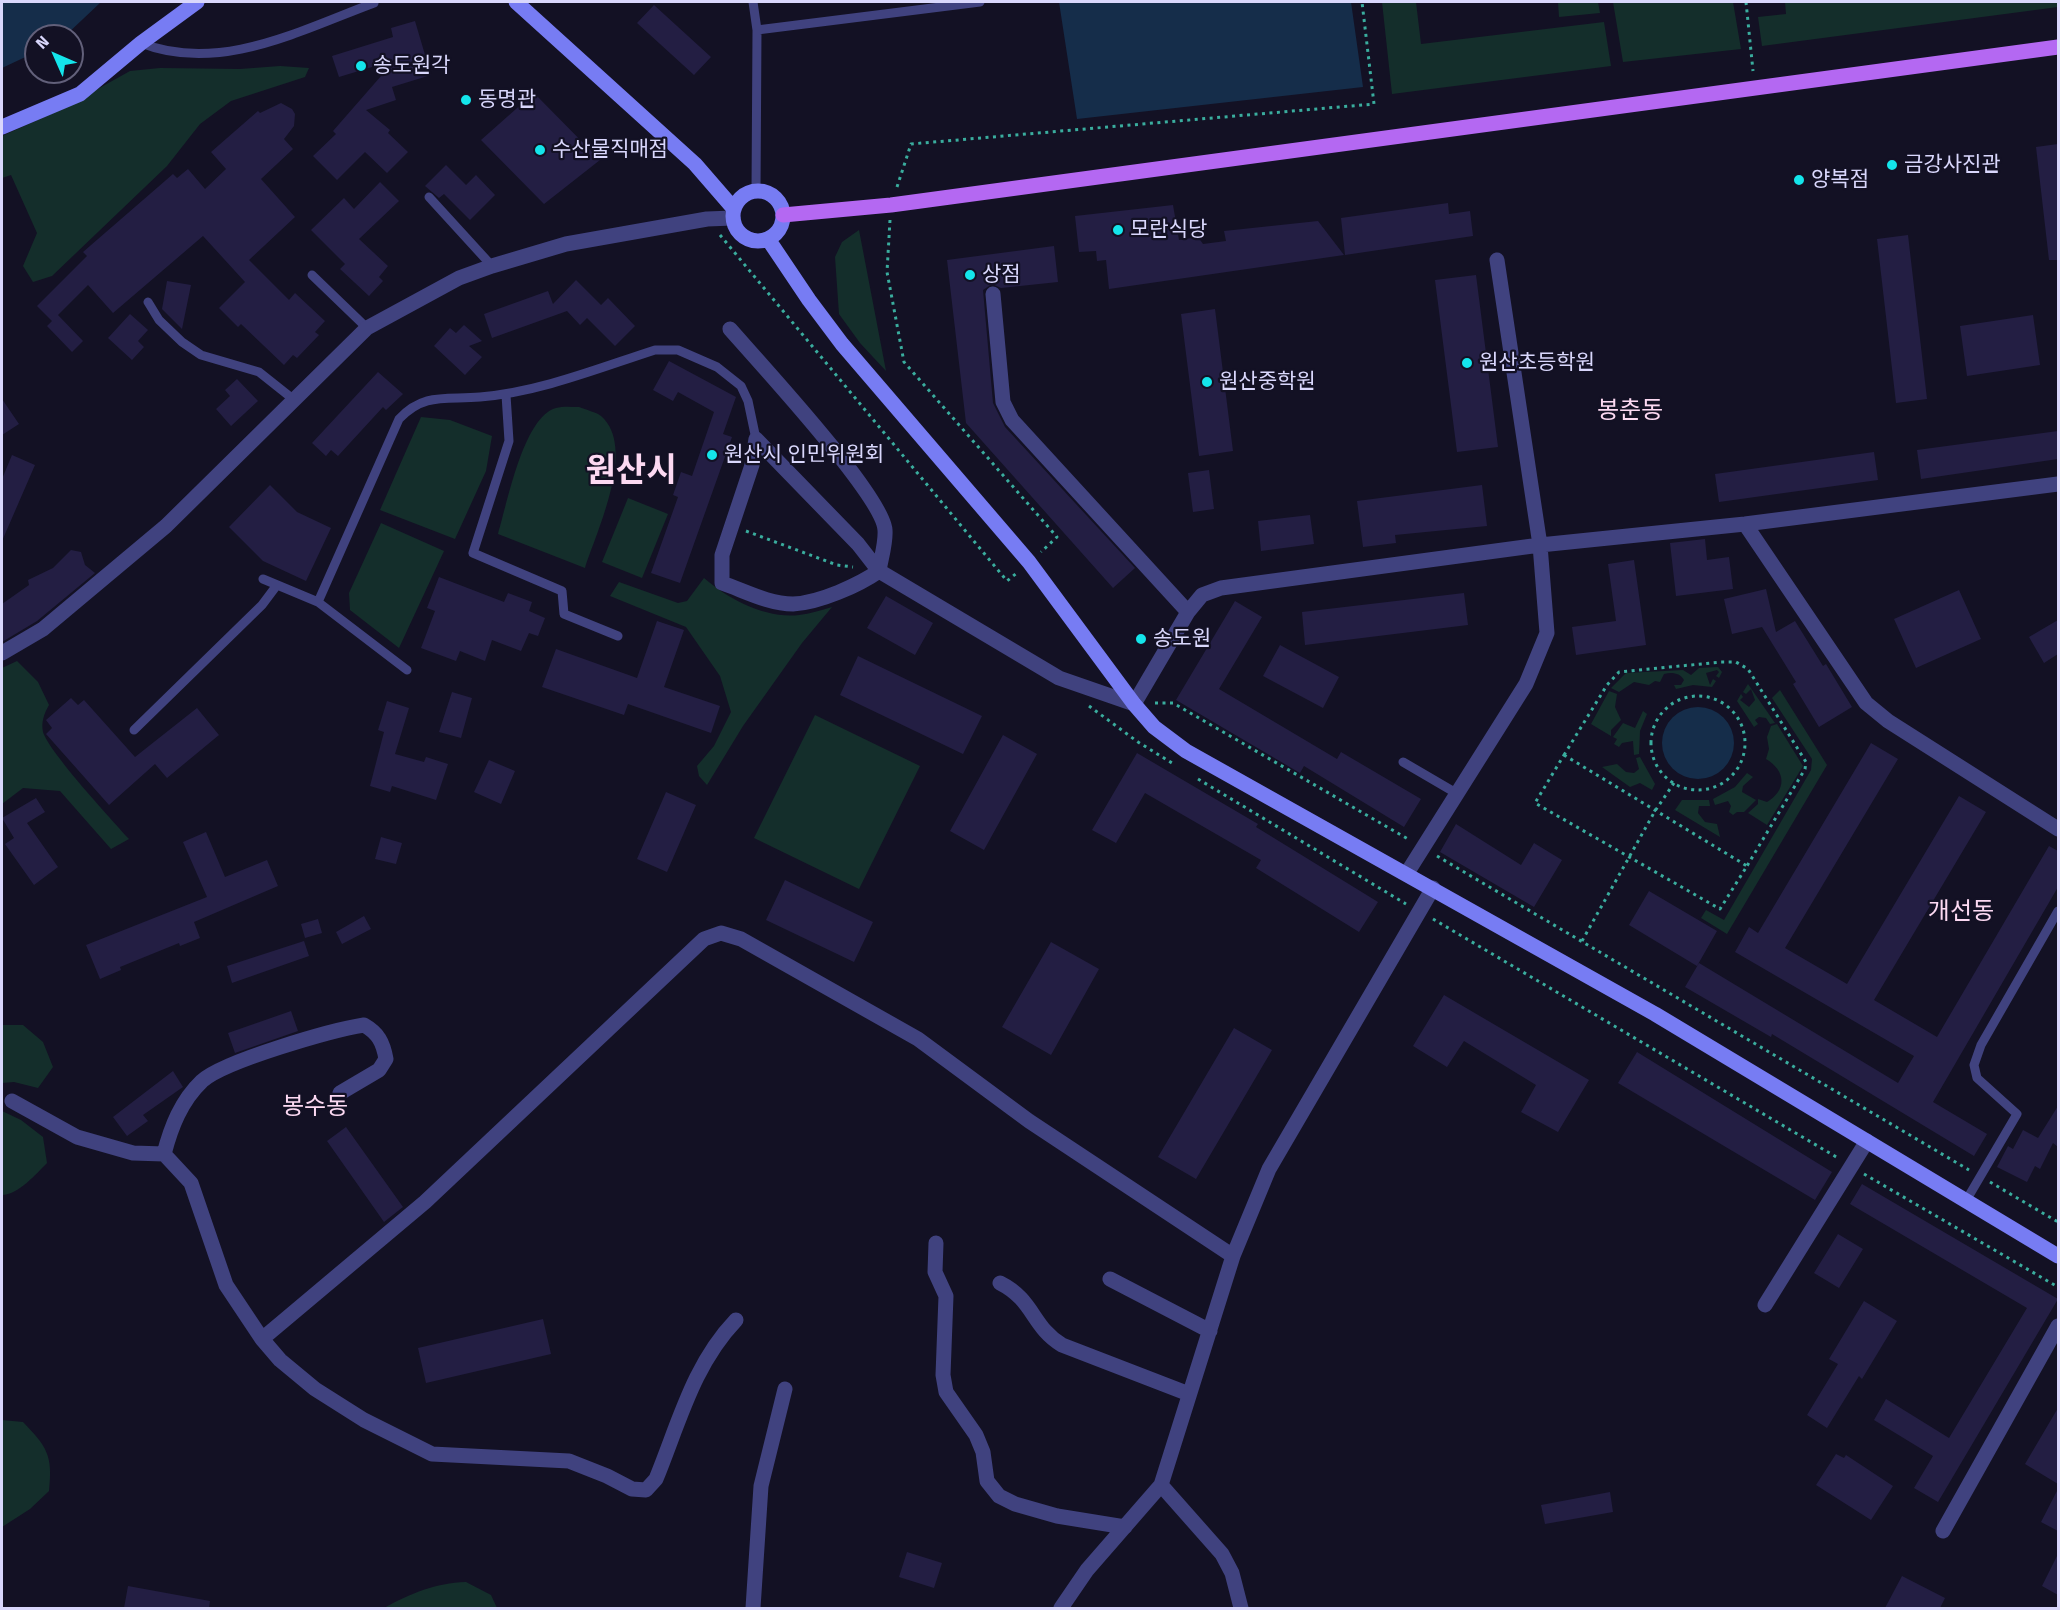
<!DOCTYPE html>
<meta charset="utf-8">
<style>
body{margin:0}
#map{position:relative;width:2060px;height:1610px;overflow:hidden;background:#131124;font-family:"Fira Sans",sans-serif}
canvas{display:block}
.frame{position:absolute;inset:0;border:3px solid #d9d7fc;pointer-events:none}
.north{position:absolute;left:24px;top:24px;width:60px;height:60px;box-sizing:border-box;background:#131124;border:2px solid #62607a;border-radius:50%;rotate:315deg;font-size:16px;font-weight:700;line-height:24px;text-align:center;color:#d9d7fc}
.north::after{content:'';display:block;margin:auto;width:21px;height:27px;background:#14e5eb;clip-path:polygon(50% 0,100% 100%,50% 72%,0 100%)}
</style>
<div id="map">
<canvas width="2060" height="1610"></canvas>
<div class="frame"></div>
<div class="north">N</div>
</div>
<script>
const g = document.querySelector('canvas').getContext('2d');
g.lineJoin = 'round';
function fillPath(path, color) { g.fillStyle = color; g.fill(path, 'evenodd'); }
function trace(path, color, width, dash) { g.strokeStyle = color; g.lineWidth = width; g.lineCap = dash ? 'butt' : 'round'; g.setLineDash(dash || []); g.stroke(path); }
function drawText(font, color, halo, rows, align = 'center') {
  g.font = font + ' "Fira Sans","Noto Sans KR",sans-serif'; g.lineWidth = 4.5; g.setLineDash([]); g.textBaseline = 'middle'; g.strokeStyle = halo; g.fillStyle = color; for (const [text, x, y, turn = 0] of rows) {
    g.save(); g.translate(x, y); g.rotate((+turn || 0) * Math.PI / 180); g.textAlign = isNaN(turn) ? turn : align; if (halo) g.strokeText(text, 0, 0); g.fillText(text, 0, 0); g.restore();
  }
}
fillPath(new Path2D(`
 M1382 2H1416L1421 44 1604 22 1611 66 1392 94Z
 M1558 2H1598L1600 13 1559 17Z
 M1613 2H1733L1741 49 1623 62Z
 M1785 2H2058V7L1762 46 1758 17 1786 14Z
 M280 66 309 68 305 77 231 101 200 124 167 166 52 276 33 282 23 266 37 233 11 175 2 178V136L60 110 130 71 160 68 240 69Z
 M859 230 886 371 860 343 839 314 835 257 842 242Z
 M579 407C586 410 596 412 601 416 637 447 597 531 585 568L498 534C507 505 523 417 556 408 563 406 572 407 579 407Z
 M421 417 450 420 492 436 486 471 455 539 380 510Z
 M628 498 668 514 642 578 602 562Z
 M381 523 444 551 399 648 350 610 349 593Z
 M704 578C728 599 766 619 799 615 810 614 821 610 832 607L802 643 743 726 707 785 699 776 697 766 714 746 731 712 720 676 686 627 610 596 619 582 678 603 687 601Z
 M17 661 38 682 49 705C44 714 41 722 43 732 49 752 112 820 129 839L111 849 60 791 23 788 2 804V668Z
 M1718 667 1722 672 1719 678 1716 676 1719 672 1717 670 1706 673 1710 685 1713 679 1716 681 1712 687 1693 685 1676 689 1674 685H1681L1684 680C1680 673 1672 672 1664 674L1660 682 1655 681 1649 685 1634 682 1619 692 1611 688 1626 673 1683 670 1691 675 1699 668Z
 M1748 684 1775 723 1770 724 1766 718 1759 717 1755 720 1758 724 1754 727 1737 701 1741 694 1743 697 1740 700 1749 707 1755 700 1751 689 1746 694 1743 692Z
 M1780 690 1827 765 1727 934 1701 918 1706 910 1724 920 1811 770 1812 759 1772 698Z
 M1609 691 1617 694 1615 707 1621 720 1611 730V736L1591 724Z
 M1643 711 1647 714 1640 731 1639 754 1634 755 1633 741 1622 743 1619 747 1614 744 1617 739 1613 737 1623 723 1635 728Z
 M815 715 920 766 859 889 754 838Z
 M1777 724 1803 766 1767 825 1748 813 1758 804V799L1767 802C1787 790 1786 771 1766 759L1769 749 1767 737 1771 726Z
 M1640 757 1655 784 1652 790 1640 783 1630 787 1602 767 1617 764 1626 772 1634 773 1639 769 1636 758Z
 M1747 773 1753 777 1743 786 1742 792 1756 800 1744 812H1737L1733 815 1729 812 1731 806 1728 801 1715 805 1713 799 1735 787Z
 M1682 800H1709L1710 806H1699L1698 813 1705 822 1717 824 1720 837 1675 810Z
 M2 1025H23L43 1042 53 1067 38 1088 14 1082 2 1083Z
 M2 1111 21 1120 43 1137 47 1163C36 1174 18 1195 2 1195Z
 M2 1420 23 1422C47 1447 53 1455 49 1491L30 1509 2 1527Z
 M466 1582 491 1595 497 1608H384C412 1593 435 1583 466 1582Z`), '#142e2b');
fillPath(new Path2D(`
 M2 2H101L65 36H36V52L2 68Z
 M1059 2H1351L1363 87 1077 119Z
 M1662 743a36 36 0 1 1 72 0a36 36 0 1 1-72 0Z`), '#152d4a');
fillPath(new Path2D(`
 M654 5 711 57 694 75 637 23Z
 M415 21 431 75 392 87 396 100 366 110 390 130 388 133 408 152 387 173 365 152 337 180 313 156 336 134 333 131 395 60 339 77 332 56 393 37 391 28Z
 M534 93 600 160 544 204 481 140Z
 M281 103 292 109 295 114 294 126 284 139 293 149 261 179 295 217 249 260 289 300 295 293 325 321 315 332 319 335 297 358 293 355 284 365 241 324 238 327 219 308 245 282 203 236 113 313 88 285 58 315 83 341 72 352 47 326 52 321 37 306 87 256 83 252 173 174 177 178 188 169 205 189 226 169 211 152 258 111 260 113Z
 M2058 144V260H2049L2036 147Z
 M446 165 466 185 476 175 495 195 470 220 444 194 439 198 425 186Z
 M380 182 399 201 359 239 388 266 379 277 383 281 369 296 340 269 345 264 311 230 344 198 354 209Z
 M1448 203 1449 214 1470 211 1473 236 1345 255 1341 218Z
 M1173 205 1179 240 1198 237 1203 244 1226 241 1224 231 1318 221 1344 255 1109 289 1106 260 1097 261 1096 251 1079 252 1075 216Z
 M1908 235 1927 399 1896 403 1877 239Z
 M1054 246 1058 282 1001 288 992 284 983 290 993 403 1005 427 1135 568 1113 588 966 423 947 260Z
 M1476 275 1498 447 1457 452 1435 280Z
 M576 280 601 305 608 298 635 326 615 346 587 318 580 325 567 311 492 338 484 314 548 291 553 304Z
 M167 281 191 285 182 329 162 309Z
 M1215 309 1233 451 1199 456 1181 314Z
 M130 314 148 330 138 341 144 347 132 360 108 338Z
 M2033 315 2040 365 1967 376 1960 326Z
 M464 325 482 341 469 346 482 357 465 375 434 346 450 328 456 333Z
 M669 361 736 397 723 434 732 437 680 583 651 573 678 497 673 495 681 472 692 476 714 412 678 392 673 401 653 390Z
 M378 372 403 394 386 410 383 407 338 456 331 450 326 456 312 443Z
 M237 379 258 401 231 426 216 409 230 396 225 390Z
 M2 399 19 424 2 435Z
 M2058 431V459L1921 479 1917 450Z
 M1874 452 1878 480 1719 502 1715 474Z
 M12 455 35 465 2 541V479Z
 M1209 470 1214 509 1193 512 1188 473Z
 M270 485 297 512 331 528 306 581 263 561 229 527Z
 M1482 485 1487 526 1395 535 1396 543 1363 547 1357 501Z
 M1310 515 1314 544 1261 551 1258 521Z
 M1705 539 1707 560 1729 557 1733 589 1676 596 1670 543Z
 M71 550 81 552 85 565 95 573 37 621 2 642V604L29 585 28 580 53 568Z
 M1634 560 1646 645 1576 655 1572 627 1616 621 1608 564Z
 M439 577 504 602 508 593 532 602 529 611 545 618 538 636 529 633 521 651 492 640 485 661 460 651 456 661 421 648 435 611 427 608Z
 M1766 589 1776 632 1795 621 1823 666 1826 664 1852 707 1819 727 1793 684 1796 682 1762 627 1732 634 1724 599Z
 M1959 590 1981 639 1916 668 1894 619Z
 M1464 593 1468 625 1305 645 1302 612Z
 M886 596 933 623 915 655 867 628Z
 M1235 601 1262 617 1219 689 1337 759 1341 752 1421 799 1404 827 1304 766 1300 773 1176 700Z
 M2058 620V654L2044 663 2029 637Z
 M657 621 684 630 664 687 720 706 711 733 628 704 624 715 542 687 556 649 637 678Z
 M1280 645 1339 677 1323 708 1263 676Z
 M858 656 982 716 963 754 840 695Z
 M452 692 472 698 461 738 439 732Z
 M71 698 78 705 84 700 135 757 197 708 219 735 167 778 155 764 109 805 46 734 52 728 46 720Z
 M387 701 409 708 395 754 424 762 426 757 448 764 436 800 392 786 390 792 370 786 384 732 378 730Z
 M1003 735 1037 754 984 850 950 831Z
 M1871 743 1898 759 1785 948 1847 984 1959 796 1986 812 1874 1000 1937 1037 2049 846 2058 851V887L1933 1102 1987 1134 1974 1156 1772 1034 1771 1037 1685 987 1699 963 1898 1083 1914 1056 1735 952 1749 927 1758 933Z
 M1137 753 1258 824 1256 827 1378 902 1359 932 1256 868 1261 860 1145 793 1116 843 1092 830Z
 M489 760 515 771 501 804 474 792Z
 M666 792 696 805 667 872 637 859Z
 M36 798 45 812 27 823 58 867 34 885 5 844 14 838 2 818Z
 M1456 824 1521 865 1534 843 1562 860 1534 907 1440 852Z
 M206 832 225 877 267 860 278 886 194 922 200 938 180 946 179 943 120 967 121 970 100 979 86 945 207 897 183 842Z
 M381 837 402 843 396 864 375 859Z
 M785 880 873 922 854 962 766 920Z
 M1649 891 1717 931 1697 966 1629 925Z
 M364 916 371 929 342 944 336 932Z
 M318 919 322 933 305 938 301 924Z
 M304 941 309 956 232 983 227 966Z
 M1051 942 1099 969 1051 1055 1002 1027Z
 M1444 995 1589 1080 1558 1132 1521 1112 1536 1085 1464 1041 1447 1067 1413 1046Z
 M291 1011 298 1031 235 1053 228 1033Z
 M1234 1028 1272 1050 1196 1179 1158 1157Z
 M1637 1052 1832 1172 1815 1200 1618 1083Z
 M173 1071 183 1087 143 1115 148 1121 127 1136 113 1117Z
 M2058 1106V1147L2053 1143 2040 1169 2035 1166 2027 1182 1997 1167 2008 1146 2013 1149 2023 1130 2038 1138Z
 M346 1127 403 1207 384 1222 327 1141Z
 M1862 1184 2058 1299 1938 1502 1914 1488 1933 1456 1874 1420 1886 1399 1949 1438 2027 1308 1850 1204Z
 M1838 1234 1863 1249 1839 1288 1814 1273Z
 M1864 1301 1897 1321 1862 1379 1859 1376 1827 1428 1807 1415 1838 1364 1829 1359Z
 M543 1319 551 1354 426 1383 418 1348Z
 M2058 1408V1484L2025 1464Z
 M1836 1454 1844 1458 1846 1455 1893 1486 1871 1520 1816 1485Z
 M2058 1489V1531L2041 1522Z
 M1610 1492 1613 1512 1545 1524 1541 1505Z
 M907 1552 942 1563 934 1588 899 1577Z
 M2058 1554V1595L2042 1586Z
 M1902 1576 1945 1598 1940 1608H1885Z
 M128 1586 210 1601 209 1608H124Z`), '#231e43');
trace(new Path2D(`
 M1746 2 1753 71
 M897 187 911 144 1374 104 1362 2
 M890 220 887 272 904 362 1057 537 1041 552
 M720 235 1007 581 1018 572
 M746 531 837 565 853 567
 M1651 743a47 47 0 1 1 94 0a47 47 0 1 1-94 0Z
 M1155 703H1173L1408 839
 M1089 706 1138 742 1172 763
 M1564 755 1747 866 1720 909 1535 803Z
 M1564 755 1607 685 1619 672 1721 662H1736L1748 669 1806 762 1805 769 1747 866
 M1198 779 1406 904
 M1437 856 1969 1170
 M1433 919 1838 1158
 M1582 941 1655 811 1674 783
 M1864 1174 2058 1287
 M1990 1182 2058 1222`), '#3aad9e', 3, [3, 4.5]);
trace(new Path2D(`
 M753 2 757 30 756 191
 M757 30 980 2
 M141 43C219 74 301 30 374 3
 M429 197 492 266
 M312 275 367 328
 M148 302 159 320 182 342 201 355 259 372 293 399
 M506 395 509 441 473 553 562 591 564 614 618 636
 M263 579 318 602 407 670
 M318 602 399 419C424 392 447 400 480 397 540 392 599 368 655 350H678L717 367 741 386 748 401 756 439
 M134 730 262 605 277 585
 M1403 762 1456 793
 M1967 1199 2017 1114 1977 1078 1974 1065 1981 1045 2058 911`), '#40427f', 9);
trace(new Path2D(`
 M993 294 1003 402 1012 420 1188 612
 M730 329C758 361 883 496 885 530 886 543 881 558 879 571 859 585 819 603 793 604 769 604 745 591 722 583V555L752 465 756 439 858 544 879 571 1059 678 1134 704 1188 612 1202 595 1221 588 1540 545 1745 524 2058 484
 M1745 524 1866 703 1888 721 2058 829
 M2 653 43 629 166 526 367 328 459 278 492 266 566 244 707 219 733 218
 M1407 873 1526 684 1547 633 1540 545 1497 260
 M12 1101 77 1137 133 1153 164 1154 191 1183 226 1285 262 1339
 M164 1154C171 1127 181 1101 202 1081 224 1061 332 1030 364 1025 378 1033 383 1042 386 1059L379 1070 340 1093
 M936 1243 935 1272 946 1296 943 1375 946 1392 976 1435 983 1452 987 1481 999 1496 1015 1504 1057 1516 1125 1527
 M1110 1279 1210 1331
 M1000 1283C1034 1300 1032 1327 1062 1345L1189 1394
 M1765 1305 1867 1141
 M736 1320C693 1365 679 1423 656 1479L646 1490 632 1489 607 1476 569 1461 432 1454 364 1420 315 1389 280 1360 262 1339 425 1202 704 939 721 933 741 939 918 1039 1029 1121 1233 1256
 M1943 1531 2058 1326
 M753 1608 761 1486 785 1389
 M1061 1608 1087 1570 1161 1485
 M1241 1608 1232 1573 1222 1554 1161 1485 1233 1256 1269 1169 1433 888`), '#40427f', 15);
trace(new Path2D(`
 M516 2 695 164 734 209
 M2 127 80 94 141 43 197 2
 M733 216a25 25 0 1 1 50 0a25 25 0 1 1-50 0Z
 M768 239 809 300 842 344 1029 562 1134 704 1154 727 1186 751 1655 1014 2058 1256`), '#777cf3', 15);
trace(new Path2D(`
 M783 215 891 205 2058 47`), '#b468f2', 15);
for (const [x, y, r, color] of [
 [361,66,6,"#14e5eb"],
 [466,100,6,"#14e5eb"],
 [540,150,6,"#14e5eb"],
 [1892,165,6,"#14e5eb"],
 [1799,180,6,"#14e5eb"],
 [1118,230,6,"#14e5eb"],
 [970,275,6,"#14e5eb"],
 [1467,363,6,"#14e5eb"],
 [1207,382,6,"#14e5eb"],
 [712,455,6,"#14e5eb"],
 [1141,639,6,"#14e5eb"]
]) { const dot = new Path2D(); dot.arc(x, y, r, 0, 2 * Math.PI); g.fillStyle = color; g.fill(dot); trace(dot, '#131124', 2); }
drawText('21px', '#d9d7fc', '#131124', [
 ["송도원각",373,66],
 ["동명관",478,100],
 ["수산물직매점",552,150],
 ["금강사진관",1904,165],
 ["양복점",1811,180],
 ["모란식당",1130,230],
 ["상점",982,275],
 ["원산초등학원",1479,363],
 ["원산중학원",1219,382],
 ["원산시 인민위원회",724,455],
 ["송도원",1153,639]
], 'left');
drawText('24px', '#fcd9f2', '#131124', [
 ["봉춘동",1630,411],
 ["개선동",1961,912],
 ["봉수동",315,1107]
]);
drawText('bold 33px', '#fcd9f2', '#131124', [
 ["원산시",631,472]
]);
</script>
